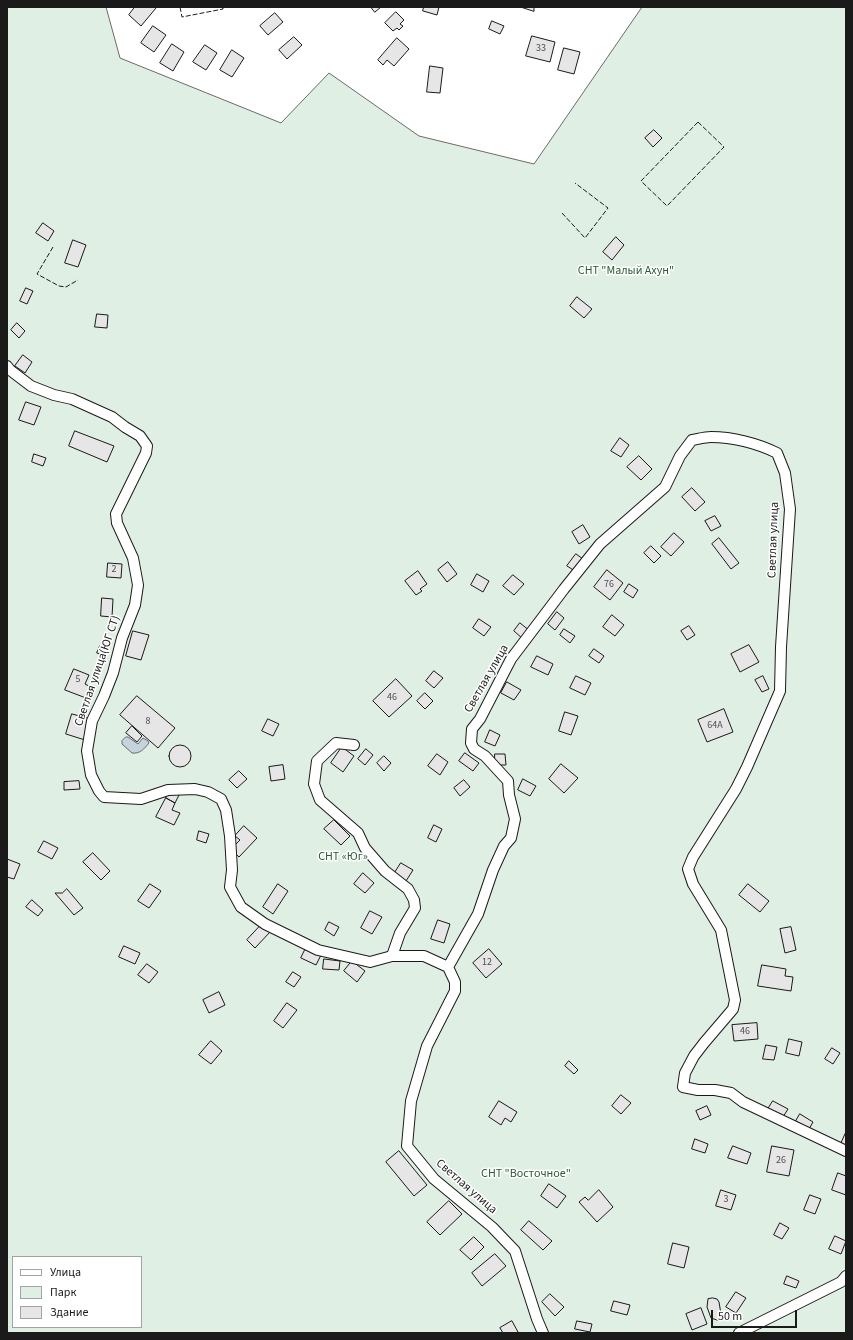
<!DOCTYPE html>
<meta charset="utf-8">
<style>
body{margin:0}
#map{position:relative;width:853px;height:1340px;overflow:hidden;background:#fff;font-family:"Source Sans 3",sans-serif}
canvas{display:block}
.frame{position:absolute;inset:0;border:8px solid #1a1a1a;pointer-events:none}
.legend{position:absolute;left:12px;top:1256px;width:130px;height:72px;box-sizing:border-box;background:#fff;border:1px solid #a3a3a3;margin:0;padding:5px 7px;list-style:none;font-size:12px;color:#1a1a1a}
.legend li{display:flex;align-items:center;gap:8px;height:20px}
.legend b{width:20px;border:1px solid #a3a3a3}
.scale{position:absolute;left:711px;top:1310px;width:86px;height:18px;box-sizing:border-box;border:2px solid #1a1a1a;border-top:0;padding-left:5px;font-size:12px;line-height:14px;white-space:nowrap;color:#1a1a1a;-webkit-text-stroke:3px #fff;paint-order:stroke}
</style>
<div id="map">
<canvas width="853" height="1340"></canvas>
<div class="frame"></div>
<ul class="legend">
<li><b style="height:5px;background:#fff"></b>Улица</li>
<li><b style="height:11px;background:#e0efe3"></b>Парк</li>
<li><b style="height:11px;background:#e6e6e6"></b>Здание</li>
</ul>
<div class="scale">50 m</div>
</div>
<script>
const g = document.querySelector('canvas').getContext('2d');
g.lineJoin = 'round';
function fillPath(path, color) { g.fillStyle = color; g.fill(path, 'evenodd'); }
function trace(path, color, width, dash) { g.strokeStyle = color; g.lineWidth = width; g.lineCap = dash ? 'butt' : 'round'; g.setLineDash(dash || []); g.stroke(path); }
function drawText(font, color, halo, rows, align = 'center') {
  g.font = font + ' "Source Sans 3",sans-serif'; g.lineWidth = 3; g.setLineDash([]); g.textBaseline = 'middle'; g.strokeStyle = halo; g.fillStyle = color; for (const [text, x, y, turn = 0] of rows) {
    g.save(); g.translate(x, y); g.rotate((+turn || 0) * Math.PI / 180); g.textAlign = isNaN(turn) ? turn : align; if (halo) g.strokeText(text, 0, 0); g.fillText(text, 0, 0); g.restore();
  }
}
const green = new Path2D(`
 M7 7H106L120 58 281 123 329 73 419 136 534 164 642 7H846V1333H7ZM13 1257H141V1327H13Z`);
fillPath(green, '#e0efe3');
trace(green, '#6a6a6a', 1);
const water = new Path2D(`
 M126 737H128L138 744 143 738 148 741 149 743C144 749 140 754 132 753L122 744V741Z`);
fillPath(water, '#c6d2dc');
trace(water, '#6a6a6a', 1);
const building = new Path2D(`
 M135 7H155L156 8 141 26 129 15Z
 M371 7H381L375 12Z
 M424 7H439L437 15 423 11Z
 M521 7H534V11Z
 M396 12 404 20 400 24 403 26 399 30 397 28 393 31 385 23Z
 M275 13 283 22 268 35 260 26Z
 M492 21 504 26 500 34 489 29Z
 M153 26 166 35 154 52 141 43Z
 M532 36 555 42 550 62 526 56Z
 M294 37 302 45 287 59 279 50Z
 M397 38 409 49 394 66 387 60 383 65 378 60Z
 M172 44 184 52 173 71 160 63Z
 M205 45 217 53 206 70 193 62Z
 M564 48 580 52 574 74 558 70Z
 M232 50 244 58 232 77 220 70Z
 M430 66 443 68 440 93 427 92Z
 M654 130 662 138 653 147 645 138Z
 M43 223 54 231 48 241 36 233Z
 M616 237 624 245 612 260 603 252Z
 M73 240 86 245 78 267 65 263Z
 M26 288 33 291 27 304 20 301Z
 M577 297 592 309 584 318 570 306Z
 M97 314 108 315 107 328 95 327Z
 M17 323 25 331 19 338 11 330Z
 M23 355 32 362 25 373 15 366Z
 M26 402 41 407 34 425 19 420Z
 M75 431 114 446 107 462 69 446Z
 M620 438 629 445 621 457 611 451Z
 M34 454 46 458 43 466 32 462Z
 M639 456 652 469 641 480 627 467Z
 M692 488 705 502 695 511 682 497Z
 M715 516 721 526 711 531 705 521Z
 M583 525 590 537 579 544 572 532Z
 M674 533 684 542 671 556 661 547Z
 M719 538 739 563 731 569 712 544Z
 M651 546 661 556 654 563 644 553Z
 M576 554 583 559 575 571 567 566Z
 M448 562 457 574 447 582 438 570Z
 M108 563 122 564 121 578 107 577Z
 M607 570 623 583 610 600 594 587Z
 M418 571 427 584 420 589 422 591 416 595 405 581Z
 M477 574 489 581 483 592 471 585Z
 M513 575 524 584 514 595 503 586Z
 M629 584 638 590 633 598 624 592Z
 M102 598 113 599 112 617 101 616Z
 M557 612 564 618 555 630 548 624Z
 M612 615 624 625 615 636 603 627Z
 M479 619 491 627 484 636 473 628Z
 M520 623 530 631 523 639 514 631Z
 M689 626 695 635 687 640 681 631Z
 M564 629 575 636 570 643 560 635Z
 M133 631 149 635 141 660 126 656Z
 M749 645 759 662 740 672 731 654Z
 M100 646 105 649 102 655 97 653Z
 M594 649 604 656 599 663 589 656Z
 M537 656 553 664 548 675 531 667Z
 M74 669 89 675 85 684 91 687 86 698 65 690Z
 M434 671 443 678 434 688 426 681Z
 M576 676 591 683 585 695 570 688Z
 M763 676 769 689 762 692 755 680Z
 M396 679 412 696 389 717 373 701Z
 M507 682 521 690 514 700 501 693Z
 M425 693 433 701 425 709 417 701Z
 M137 696 175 728 158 748 120 715Z
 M724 709 733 732 707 742 698 720Z
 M565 712 578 716 571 735 559 731Z
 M72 714 91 719 85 740 66 734Z
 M268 719 279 724 273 736 262 731Z
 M132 726 142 736 137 742 126 733Z
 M490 730 500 735 495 746 485 742Z
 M169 756a11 11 0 1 1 22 0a11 11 0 1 1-22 0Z
 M342 747 354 756 343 772 331 763Z
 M366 749 373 755 365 765 358 759Z
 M465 753 479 763 473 771 459 761Z
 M437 754 448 762 440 775 428 766Z
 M495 754H505L506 765H495Z
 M384 756 391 763 384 771 377 763Z
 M561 764 578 778 564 793 549 779Z
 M283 765 285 779 271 781 269 767Z
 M239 771 247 779 237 788 229 780Z
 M523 779 536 786 530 796 518 790Z
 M464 780 470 787 460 796 454 788Z
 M79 781 80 789 64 790V782Z
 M169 790 179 795 175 803 166 798Z
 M166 798 175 803 172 810 180 813 174 825 156 817Z
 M334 820 350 836 341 845 324 829Z
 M434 825 442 829 436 842 428 838Z
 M244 826 257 838 239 857 231 849 240 840 235 836Z
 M199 831 209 834 206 843 197 840Z
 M44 841 58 848 52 859 38 852Z
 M93 853 110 871 101 880 83 862Z
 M7 859 20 864 14 879 7 877Z
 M401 863 413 870 406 881 394 874Z
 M363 873 374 883 365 893 354 884Z
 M150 884 161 891 149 908 138 901Z
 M278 884 288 891 273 914 263 907Z
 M748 884 769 901 760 912 739 895Z
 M67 889 83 908 74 915 55 893H62Z
 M32 900 43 910 38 916 26 907Z
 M370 911 382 917 372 934 361 928Z
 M438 920 450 924 444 943 431 939Z
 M329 922 339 927 334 936 325 930Z
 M262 924 270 932 255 948 247 940Z
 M791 927 796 950 785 953 780 929Z
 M124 946 140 953 135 964 119 957Z
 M306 948 321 955 316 965 301 958Z
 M489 949 502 964 486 978 473 963Z
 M324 959 340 961 339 970 323 969Z
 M352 961 365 971 357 982 344 971Z
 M147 964 158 972 149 983 138 975Z
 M762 965 786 969 785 976 793 977 791 991 758 986Z
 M293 972 301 977 294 987 286 982Z
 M219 992 225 1005 209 1013 203 1000Z
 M287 1003 297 1010 283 1028 274 1021Z
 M757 1023 758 1039 734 1041 732 1025Z
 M789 1039 802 1042 799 1056 786 1053Z
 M211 1041 222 1051 211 1064 199 1055Z
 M766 1045 777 1047 774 1060 763 1059Z
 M832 1048 840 1053 833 1064 825 1059Z
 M569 1061 578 1070 574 1074 565 1066Z
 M621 1095 631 1103 621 1114 612 1106Z
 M499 1101 517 1112 511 1122 505 1118 501 1125 489 1117Z
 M773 1101 788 1109 783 1117 768 1109Z
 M707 1106 711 1115 700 1120 696 1111Z
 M800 1114 813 1122 809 1129 796 1121Z
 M846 1132V1148L840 1146Z
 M695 1139 708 1144 705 1153 692 1149Z
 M733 1146 751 1153 747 1164 728 1158Z
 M772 1146 794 1150 789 1176 767 1172Z
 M399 1151 427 1185 414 1196 386 1162Z
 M838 1173 846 1176V1195L832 1190Z
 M549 1184 566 1196 557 1208 541 1196Z
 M599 1190 613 1207 597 1222 579 1202 585 1197 588 1200Z
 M721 1190 736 1195 731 1210 716 1206Z
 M810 1195 821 1199 815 1214 804 1210Z
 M449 1201 462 1214 440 1235 427 1222Z
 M529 1221 552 1241 543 1250 521 1230Z
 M780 1223 789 1228 782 1239 774 1235Z
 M835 1236 846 1241 841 1254 829 1249Z
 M474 1237 484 1247 471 1260 460 1250Z
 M673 1243 689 1247 684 1268 668 1264Z
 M495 1254 506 1266 482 1286 472 1273Z
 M787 1276 799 1281 796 1288 784 1284Z
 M736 1292 746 1298 736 1313 726 1307Z
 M550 1294 564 1307 555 1316 542 1302Z
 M713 1298 717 1299 719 1302 721 1314 720 1320H717L711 1318 707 1307 708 1299Z
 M614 1301 630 1305 627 1315 611 1311Z
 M701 1308 707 1324 692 1330 686 1314Z
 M512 1321 518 1332 515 1333H503L500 1328Z
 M577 1321 592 1324 590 1332 575 1329Z`);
fillPath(building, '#e6e6e6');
trace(building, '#1a1a1a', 1);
const minor = new Path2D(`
 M7 366 10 370 31 386 54 395 72 399 112 417 125 427 140 436 147 446 146 453 116 514 117 523 133 558 138 585 135 605 122 638 113 673 104 696 92 721 87 751 91 775 99 791 104 797 141 799 168 790 195 789 208 792 221 799 226 810 230 836 232 870 230 887 241 907 265 924 318 950 370 962 392 956H424L448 967
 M354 745 336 743 317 761 314 784 320 800 358 833 365 848 385 871 408 889 414 900 415 908 400 933 392 956
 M543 1333 537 1319 515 1251 492 1227 434 1179 407 1146 411 1101 427 1046 455 991V982L448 967 478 914 493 870 504 846 511 838 515 819 509 795 508 781 485 756 474 749 471 743 472 729 480 719 511 659 564 589 600 544 665 487 680 456 692 440C698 439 705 437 711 437 732 437 757 443 777 453L785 473 790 509 781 647 780 691 747 767 736 789 693 857 688 869 693 884 721 930 735 1000 733 1009 704 1043 694 1056 685 1073 683 1087 698 1090H715L731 1093 743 1102 846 1151
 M739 1333 841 1282 846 1276`);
trace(minor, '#1a1a1a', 12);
trace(minor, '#fff', 10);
trace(new Path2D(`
 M180 7 182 17 223 9V7
 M698 122 724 147 667 206 641 181Z
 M562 213 585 238 608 208 575 183
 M53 247 37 274 59 286 66 287 78 280`), '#1a1a1a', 1, [5, 2]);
drawText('10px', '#4d4d4d', null, [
 ["33",541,49],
 ["2",114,570],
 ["76",609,585],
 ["5",78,680],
 ["46",392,698],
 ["8",148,722],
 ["64А",715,726],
 ["12",487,963],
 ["46",745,1032],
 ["26",781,1161],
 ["3",726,1200]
]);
drawText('12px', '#2b5a34', '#fff', [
 ["СНТ \"Малый Ахун\"",626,271],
 ["СНТ «Юг»",343,857],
 ["СНТ \"Восточное\"",526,1174]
]);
drawText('12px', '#1a1a1a', '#fff', [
 ["Светлая улица",774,540,-88],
 ["Светлая улица(ЮГ СТ)",98,671,-71],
 ["Светлая улица",487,679,-60],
 ["Светлая улица",466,1187,41]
]);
</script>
